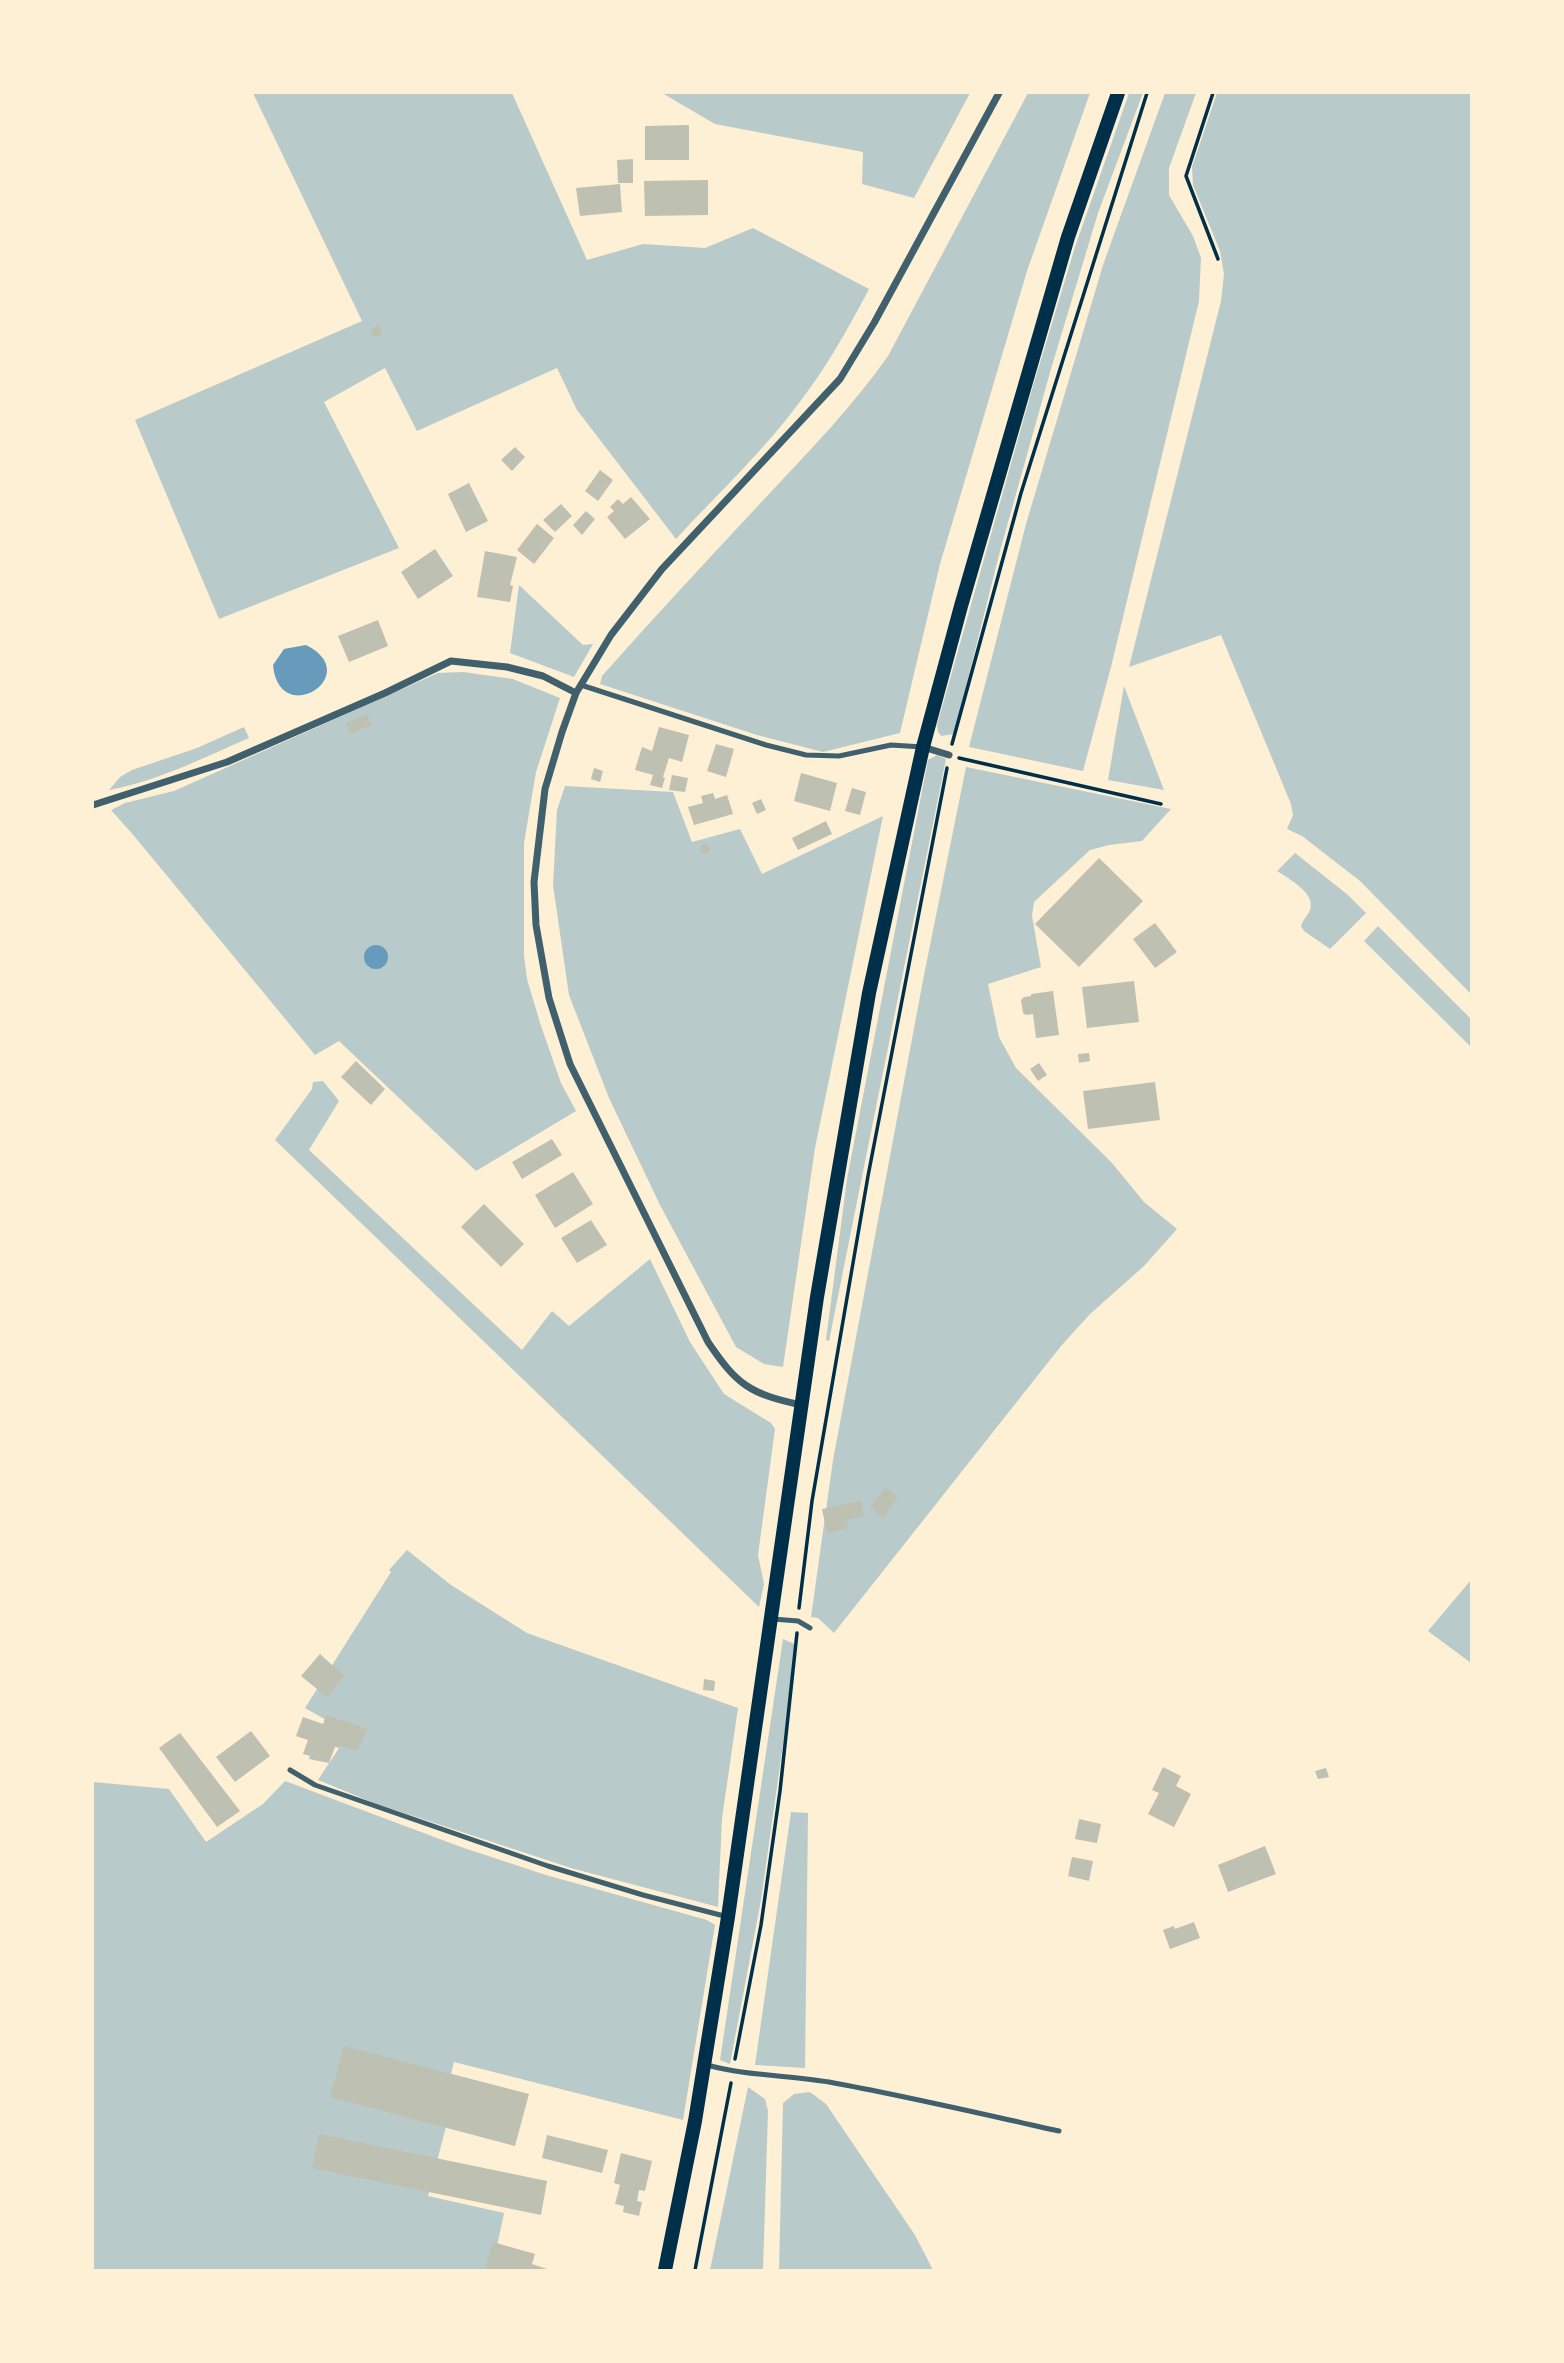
<!DOCTYPE html>
<style>
body{margin:0}
#map{position:relative;width:1564px;height:2363px;overflow:hidden;background:#fdf0d5;font-family:Quicksand,sans-serif}
canvas{display:block}
.frame{position:absolute;inset:0;border:94px solid #fdf0d5;pointer-events:none}
</style>
<div id="map">
<canvas width="1564" height="2363"></canvas>
<div class="frame"></div>
</div>
<script>
const g = document.querySelector('canvas').getContext('2d');
g.lineJoin = 'round';
function fillPath(path, color) { g.fillStyle = color; g.fill(path, 'evenodd'); }
function trace(path, color, width, dash) { g.strokeStyle = color; g.lineWidth = width; g.lineCap = dash ? 'butt' : 'round'; g.setLineDash(dash || []); g.stroke(path); }
fillPath(new Path2D(`
 M253 93H512L587 260 643 244 705 248 753 228 869 289C849 327 828 365 802 399 765 450 718 493 676 539L577 410 557 368 417 431 385 368 324 402 399 548 219 619 135 420 362 321Z
 M662 93H970L914 198 862 184 863 152 715 124Z
 M1028 93H1090L1027 271 940 564 900 733 823 752 757 735 600 684 602 676C657 614 713 554 769 494 811 449 853 406 888 356Z
 M1129 93H1143L1098 213 1051 369 1000 551 954 734 941 736 938 732 937 725 1033 386 1075 247Z
 M1165 93H1196L1169 168V195L1193 236 1201 258 1199 301 1111 667 1083 771 969 747 1026 524 1103 265Z
 M1217 93H1471V994L1360 881 1302 836 1287 829 1293 815 1291 804 1221 635 1129 667 1221 301 1224 274 1220 251 1193 185 1192 167Z
 M519 585 583 645 593 644 574 677 510 653Z
 M463 672 513 679 560 698 536 772 524 843V956L527 979 541 1026 561 1083 576 1111 476 1171 339 1041 315 1055 135 837 111 810 125 803 174 791 438 673Z
 M1124 686 1164 790 1108 780Z
 M244 727 249 738C203 758 158 781 109 790L120 777 132 770 197 748Z
 M937 755 946 759 829 1341 826 1340 847 1179 928 760Z
 M966 767 1171 809 1142 841 1109 845 1090 850 1034 902 1032 916 1041 967 988 984 999 1037 1016 1068 1112 1163 1144 1202 1177 1229 1144 1266 1090 1314 1061 1346 834 1633 818 1618 811 1617 833 1460 924 975Z
 M565 786 673 792 692 842 740 829 762 874 883 816 815 1148 783 1367 764 1364 736 1347 660 1205 609 1098 569 995 553 885 557 810Z
 M1295 853 1348 895 1366 913 1330 949 1304 931 1301 926C1303 919 1308 916 1310 910 1316 893 1289 879 1277 871Z
 M1378 926 1471 1019V1047L1364 941Z
 M323 1081 339 1101 309 1150 522 1350 552 1311 569 1326 650 1259 690 1342 724 1394 771 1423 775 1429 758 1555 764 1584 759 1607 275 1140 312 1089 313 1082Z
 M407 1550 451 1585 527 1633 738 1708 722 1818 718 1907 571 1868 374 1803 318 1780 349 1733 305 1708 391 1572 389 1570Z
 M1471 1580V1663L1428 1631Z
 M783 1639 797 1645 761 1900 730 2064 720 2060Z
 M285 1781 461 1847 546 1875 707 1920 715 1925 683 2120 454 2062 442 2111 449 2115 428 2196 504 2213 492 2270H93V1782L169 1789 206 1842 263 1804Z
 M791 1812 808 1813 805 2068 755 2065Z
 M748 2087 765 2099 768 2111 763 2270H710Z
 M810 2092 826 2104 915 2235 933 2270H779L783 2103 794 2094Z`), '#b9caca');
fillPath(new Path2D(`
 M306 645C366 675 279 730 273 665L284 649Z
 M364 957a12 12 0 1 1 24 0a12 12 0 1 1-24 0Z`), '#669bbc');
fillPath(new Path2D(`
 M689 125V160H645V126Z
 M633 159V183H618L617 160Z
 M708 180V215L645 216 644 181Z
 M620 184 622 212 580 216 576 188Z
 M379 325 383 334 374 338 370 330Z
 M515 447 525 457 512 471 501 460Z
 M600 470 613 480 598 501 585 491Z
 M469 483 488 521 466 532 448 494Z
 M631 497 650 519 625 539 607 517 614 511 610 507 618 499 623 504Z
 M561 504 572 516 555 532 543 520Z
 M586 511 595 519 582 535 573 525Z
 M537 524 554 538 534 564 517 550Z
 M435 549 453 576 418 599 401 572Z
 M485 551 517 557 510 585 513 586 510 602 477 597Z
 M378 620 388 646 349 662 338 636Z
 M367 714 372 725 350 734 346 723Z
 M659 727 689 735 682 762 669 758 663 777 665 778 662 788 650 785 653 775 635 770 642 747 652 751Z
 M716 744 734 749 726 777 707 771Z
 M594 768 603 771 600 782 591 779Z
 M801 773 837 783 830 811 794 801Z
 M672 775 688 778 685 792 669 790Z
 M852 788 866 792 860 815 845 811Z
 M713 793 715 799 727 795 733 814 694 825 688 807 703 803 701 796Z
 M761 799 766 810 757 814 752 803Z
 M826 821 832 834 798 850 792 838Z
 M700 849a5 5 0 1 1 10 0a5 5 0 1 1-10 0Z
 M1099 858 1143 901 1079 967 1035 924Z
 M1155 923 1177 952 1155 968 1133 939Z
 M1134 981 1139 1022 1087 1028 1082 987Z
 M1053 991 1059 1035 1036 1038 1033 1014 1026 1015 1023 1013 1021 1000 1024 997 1031 996V994Z
 M1089 1053 1090 1061 1079 1063 1078 1054Z
 M356 1061 385 1089 371 1105 341 1077Z
 M1039 1063 1047 1075 1038 1081 1030 1069Z
 M1155 1082 1160 1120 1088 1129 1083 1091Z
 M552 1139 562 1155 522 1179 512 1162Z
 M573 1172 593 1204 555 1228 535 1195Z
 M484 1204 524 1244 501 1267 461 1227Z
 M591 1220 607 1245 577 1263 561 1238Z
 M885 1488 898 1497 883 1518 870 1507Z
 M861 1501 864 1516 847 1520 848 1528 827 1533 822 1509Z
 M320 1654 344 1676 327 1697 301 1676Z
 M704 1679 715 1681 714 1691 703 1690Z
 M326 1715 368 1729 357 1751 340 1746V1748L335 1747 329 1763 309 1759 310 1756 303 1754 308 1740 296 1736 303 1717 323 1724Z
 M251 1731 270 1756 235 1782 216 1757Z
 M180 1733 240 1811 217 1827 159 1748Z
 M1163 1767 1181 1776 1176 1786 1191 1794 1174 1827 1148 1814 1159 1793 1152 1790Z
 M1326 1768 1329 1777 1318 1779 1315 1771Z
 M1079 1819 1101 1824 1097 1843 1075 1839Z
 M1265 1846 1276 1874 1228 1892 1218 1865Z
 M1072 1857 1093 1861 1089 1881 1068 1876Z
 M1194 1922 1200 1938 1170 1949 1163 1930 1174 1926 1175 1929Z
 M344 2046 529 2094 515 2146 330 2097Z
 M319 2134 547 2181 541 2215 312 2168Z
 M547 2135 608 2150 602 2173 542 2158Z
 M621 2153 652 2161 645 2191 639 2190 637 2201 642 2202 639 2216 623 2212 624 2206 615 2204 620 2185 614 2183Z
 M493 2242 535 2254 532 2264 550 2270H485Z`), '#bec0b2');
trace(new Path2D(`
 M1213 93 1186 176 1218 259
 M952 744 1021 493 1147 93
 M959 758 1161 804
 M799 1608 812 1501 868 1176 947 768
 M735 2059 761 1925 780 1791 797 1633
 M695 2270 731 2083`), '#003049', 3.5);
trace(new Path2D(`
 M581 685 766 745 806 755 839 756 891 745 923 747
 M773 1619 798 1621 810 1628
 M290 1770 315 1785 548 1866 643 1895 728 1917
 M707 2065C747 2076 788 2075 829 2082 906 2096 982 2114 1059 2131`), '#3f606c', 5);
trace(new Path2D(`
 M923 747 949 755
 M93 805 227 762 385 693 451 661 507 667 543 676 576 693
 M801 1405C750 1394 737 1385 708 1342L570 1064 549 998 536 925 534 882 545 789 562 732 576 693 611 635 662 569 840 379 874 323 999 93`), '#3f606c', 7);
trace(new Path2D(`
 M665 2270 695 2121 728 1917 817 1297 869 993 923 747 961 606 1068 237 1118 93`), '#003049', 14);
</script>
